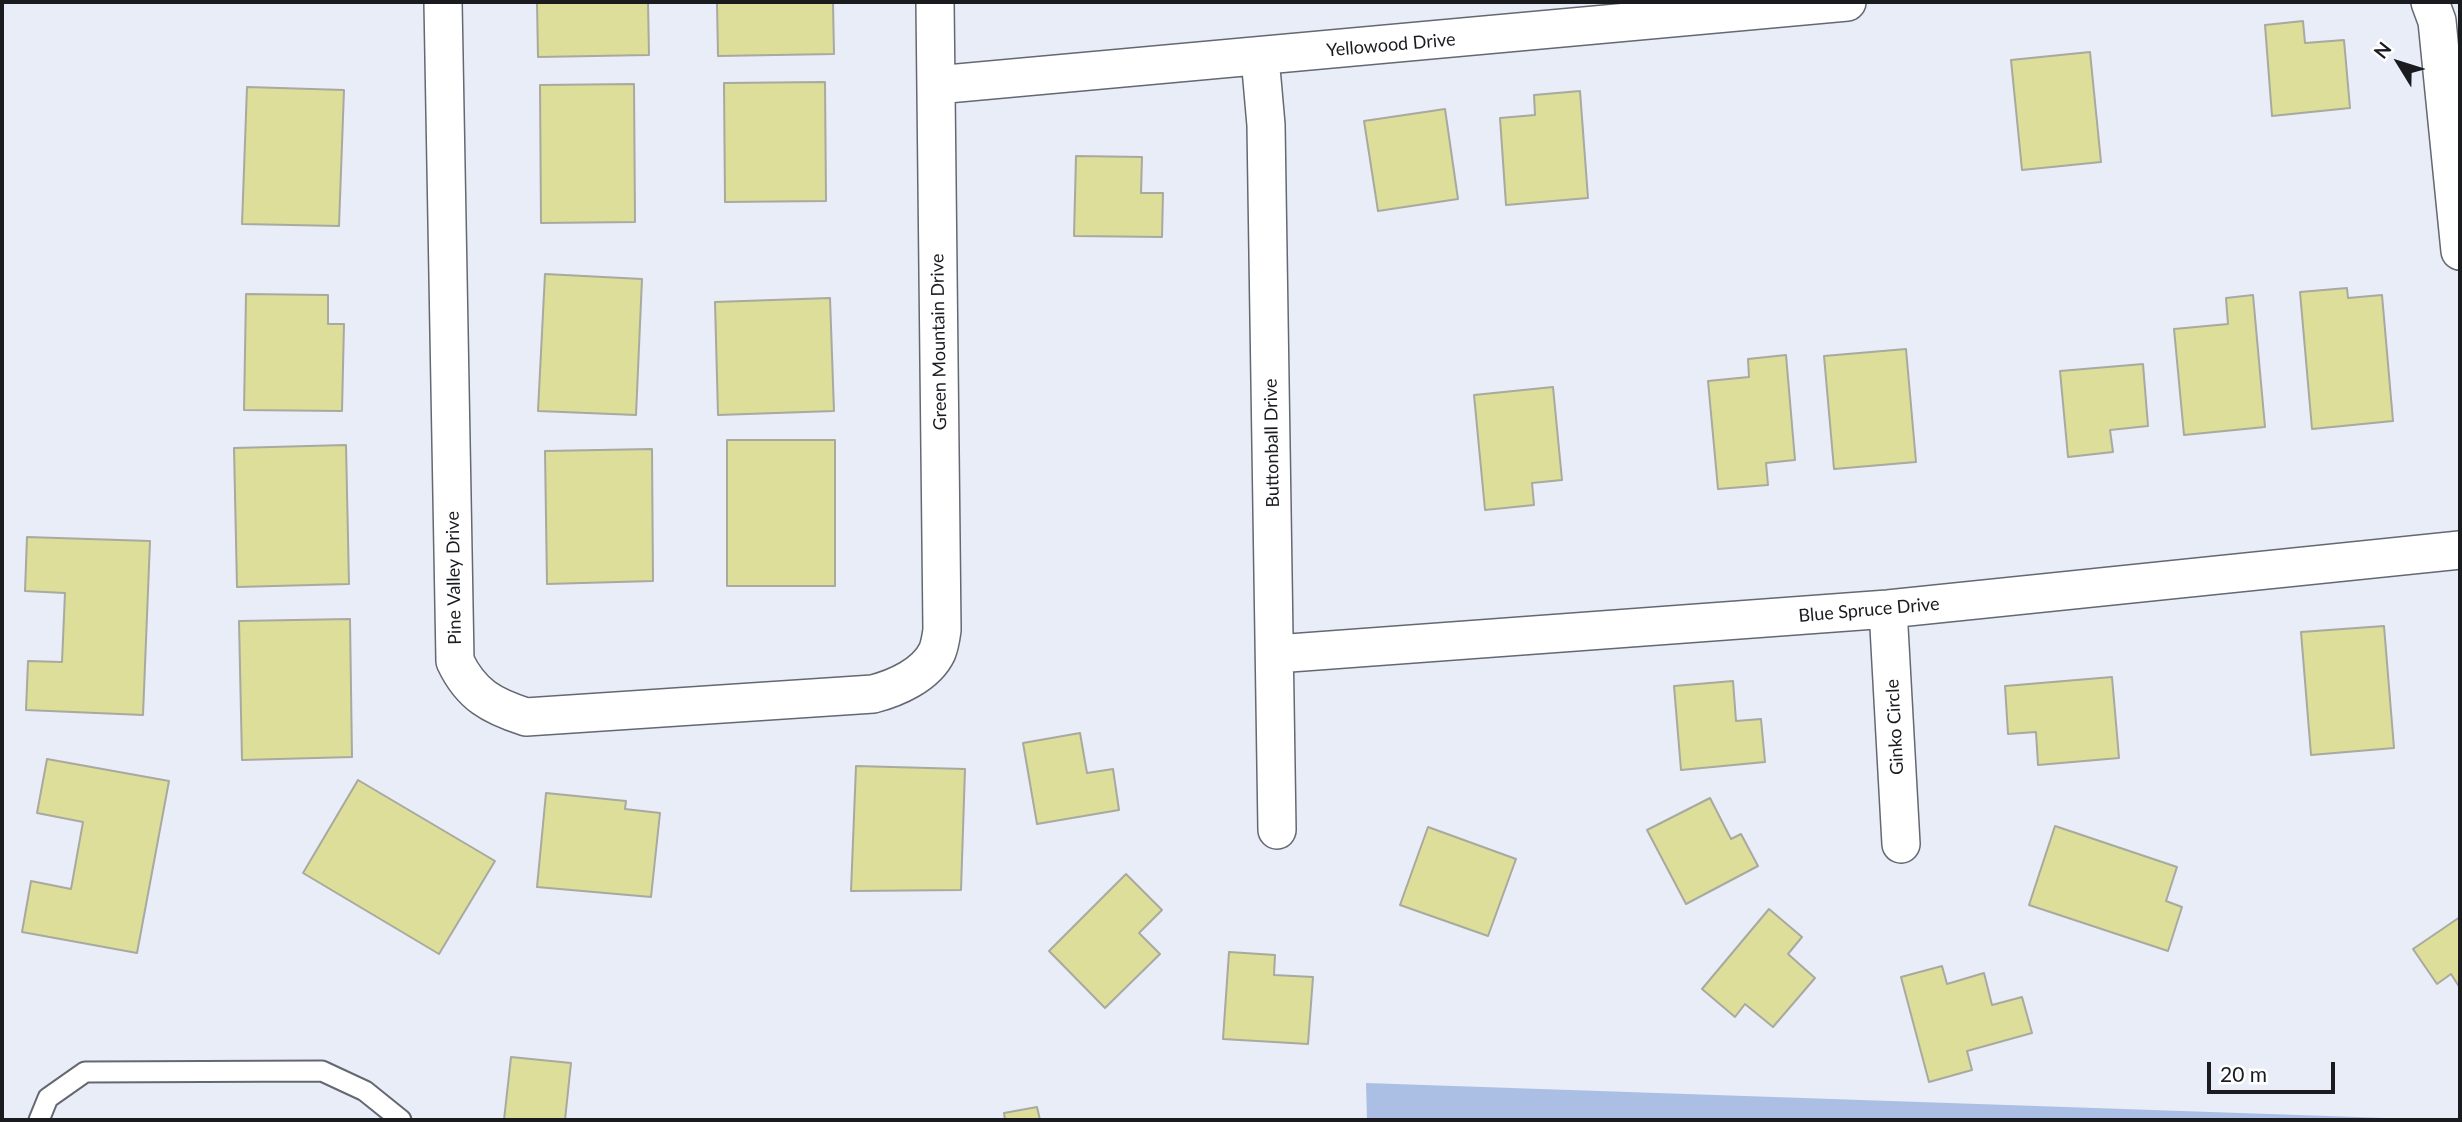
<!DOCTYPE html>
<style>
body{margin:0}
#map{position:relative;width:2462px;height:1122px;overflow:hidden;background:#e8edf7;font-family:Lato,sans-serif}
canvas{display:block}
.frame{position:absolute;inset:0;border:4px solid #191b1f;pointer-events:none}
.north{position:absolute;left:2364px;top:28px;width:70px;height:70px;-webkit-text-stroke:5px #fff;paint-order:stroke;rotate:308deg;font-size:19px;font-weight:700;line-height:28px;text-align:center;color:#191b1f}
.north::after{content:'';display:block;margin:auto;width:24px;height:32px;background:#191b1f;clip-path:polygon(50% 0,100% 100%,50% 72%,0 100%)}
.scale{position:absolute;left:2207px;top:1062px;width:128px;height:32px;box-sizing:border-box;border:4px solid #191b1f;border-top:0;padding-left:9px;font-size:21px;line-height:24px;white-space:nowrap;color:#191b1f;-webkit-text-stroke:5px #fff;paint-order:stroke}
</style>
<div id="map">
<canvas width="2462" height="1122"></canvas>
<div class="frame"></div>
<div class="north">N</div>
<div class="scale">20 m</div>
</div>
<script>
const g = document.querySelector('canvas').getContext('2d');
g.lineJoin = 'round';
function fillPath(path, color) { g.fillStyle = color; g.fill(path, 'evenodd'); }
function trace(path, color, width, dash) { g.strokeStyle = color; g.lineWidth = width; g.lineCap = dash ? 'butt' : 'round'; g.setLineDash(dash || []); g.stroke(path); }
function drawText(font, color, halo, rows, align = 'center') {
  g.font = font + ' Lato,sans-serif'; g.lineWidth = 7; g.setLineDash([]); g.textBaseline = 'middle'; g.strokeStyle = halo; g.fillStyle = color; for (const [text, x, y, turn = 0] of rows) {
    g.save(); g.translate(x, y); g.rotate((+turn || 0) * Math.PI / 180); g.textAlign = isNaN(turn) ? turn : align; if (halo) g.strokeText(text, 0, 0); g.fillText(text, 0, 0); g.restore();
  }
}
fillPath(new Path2D(`
 M1366 1083 2444 1120H1367Z`), '#abbfe4');
const building = new Path2D(`
 M537 2H648L649 55 538 57Z
 M717 2H833L834 54 718 56Z
 M2303 21 2305 43 2344 40 2350 108 2272 116 2265 25Z
 M2090 52 2101 162 2022 170 2011 60Z
 M825 82 826 201 725 202 724 83Z
 M634 84 635 222 541 223 540 85Z
 M247 87 344 90 339 226 242 224Z
 M1580 91 1588 198 1506 205 1500 118 1535 115 1534 95Z
 M1445 109 1458 199 1378 211 1364 121Z
 M1076 156 1142 157 1141 193H1163L1162 237 1074 236Z
 M545 274 642 279 636 415 538 411Z
 M2347 288 2348 298 2382 295 2393 421 2312 429 2300 292Z
 M246 294 328 295V324H344L342 411 244 410Z
 M2253 295 2265 427 2184 435 2174 329 2228 324 2226 298Z
 M830 298 834 411 718 415 715 302Z
 M1906 349 1916 462 1834 469 1824 356Z
 M1786 355 1795 460 1766 463 1768 485 1718 489 1708 381 1749 377 1748 359Z
 M2143 364 2148 426 2110 430 2113 452 2068 457 2060 371Z
 M1553 387 1562 480 1532 483 1534 505 1485 510 1474 395Z
 M727 440H835V586H727Z
 M346 445 349 584 237 587 234 448Z
 M652 449 653 581 547 584 545 451Z
 M27 537 150 541 143 715 26 710 28 661 62 662 65 593 25 591Z
 M350 619 352 757 242 760 239 621Z
 M2384 626 2394 748 2311 755 2301 632Z
 M2112 677 2119 758 2038 765 2036 732 2008 734 2005 686Z
 M1733 681 1736 721 1761 719 1765 762 1681 770 1674 686Z
 M1080 733 1087 773 1113 769 1119 810 1037 824 1023 743Z
 M47 759 169 781 137 953 22 932 31 881 71 889 83 822 37 813Z
 M856 766 965 769 961 890 851 891Z
 M358 780 495 861 439 954 303 873Z
 M546 793 626 801 625 809 660 813 651 897 537 887Z
 M1710 798 1731 839 1741 834 1758 866 1686 904 1647 830Z
 M2055 826 2177 867 2166 901 2182 907 2168 951 2029 905Z
 M1428 827 1516 859 1488 936 1400 905Z
 M1126 874 1162 910 1139 933 1160 954 1105 1008 1049 951Z
 M1769 909 1802 937 1788 954 1815 978 1773 1027 1745 1004 1735 1017 1702 989Z
 M2460 917V988L2451 974 2437 984 2413 949Z
 M1229 952 1275 955 1274 975 1313 977 1308 1044 1223 1039Z
 M1942 966 1947 984 1984 973 1992 1005 2022 997 2032 1033 1967 1051 1972 1070 1929 1082 1901 977Z
 M511 1057 571 1063 565 1120H504Z
 M1037 1107 1040 1120H1005L1004 1113Z`);
fillPath(building, '#ddde99');
trace(building, '#a8a99f', 2);
const lane = new Path2D(`
 M39 1120 48 1098 85 1072 322 1071 365 1091 401 1120`);
const street = new Path2D(`
 M443 2 455 661C471 695 492 706 526 717L873 694C896 688 926 675 937 652 940 645 941 637 942 630L935 2
 M2430 2 2437 21 2460 251
 M1260 57 1266 125 1277 830
 M936 85 1847 2
 M1888 609 1901 844
 M1276 654 1888 609 2460 550`);
trace(lane, '#646871', 23);
trace(street, '#646871', 40);
trace(lane, '#fff', 19);
trace(street, '#fff', 37);
drawText('18px', '#191b1f', '#fff', [
 ["Yellowood Drive",1391,45,-5],
 ["Green Mountain Drive",939,342,-91],
 ["Buttonball Drive",1272,443,-91],
 ["Pine Valley Drive",454,578,-91],
 ["Blue Spruce Drive",1869,610,-5],
 ["Ginko Circle",1895,727,-93]
]);
</script>
